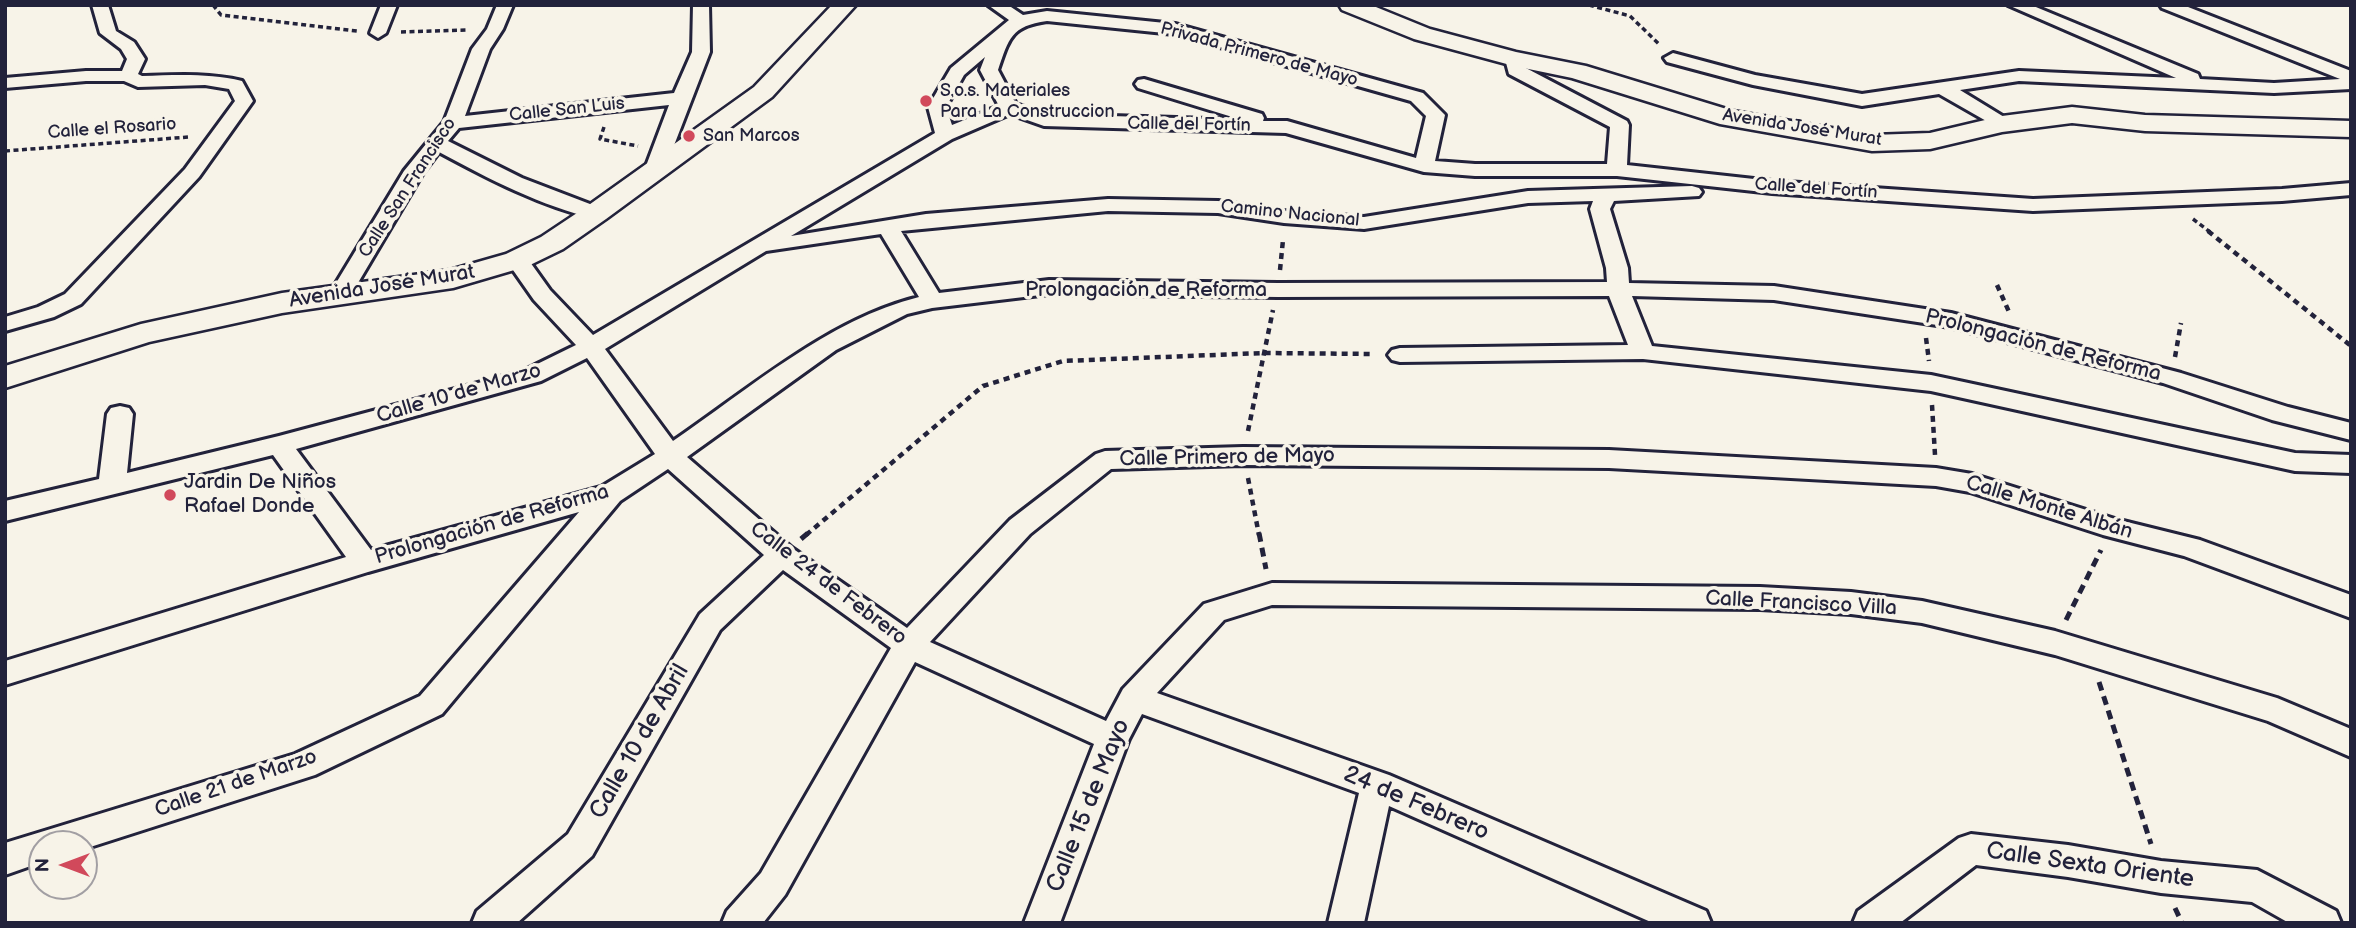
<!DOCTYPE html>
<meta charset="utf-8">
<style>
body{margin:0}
#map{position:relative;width:2356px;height:928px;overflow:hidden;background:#f7f3e8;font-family:"Balsamiq Sans",sans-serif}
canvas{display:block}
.frame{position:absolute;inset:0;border:7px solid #22223b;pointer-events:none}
.north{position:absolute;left:28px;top:830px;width:70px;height:70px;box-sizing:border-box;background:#f7f3e8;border:2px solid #a29fa3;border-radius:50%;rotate:270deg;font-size:19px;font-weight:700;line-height:28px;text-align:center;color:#22223b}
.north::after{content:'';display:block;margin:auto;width:24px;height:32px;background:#d1495b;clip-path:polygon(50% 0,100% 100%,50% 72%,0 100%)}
</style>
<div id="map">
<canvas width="2356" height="928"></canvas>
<div class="frame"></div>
<div class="north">N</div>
</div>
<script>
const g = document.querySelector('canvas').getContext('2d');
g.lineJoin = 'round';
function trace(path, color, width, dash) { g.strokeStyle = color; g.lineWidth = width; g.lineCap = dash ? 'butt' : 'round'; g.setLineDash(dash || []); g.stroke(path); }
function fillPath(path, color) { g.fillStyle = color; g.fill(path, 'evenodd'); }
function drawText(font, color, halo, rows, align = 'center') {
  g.font = font + ' "Balsamiq Sans",sans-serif'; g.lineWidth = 7; g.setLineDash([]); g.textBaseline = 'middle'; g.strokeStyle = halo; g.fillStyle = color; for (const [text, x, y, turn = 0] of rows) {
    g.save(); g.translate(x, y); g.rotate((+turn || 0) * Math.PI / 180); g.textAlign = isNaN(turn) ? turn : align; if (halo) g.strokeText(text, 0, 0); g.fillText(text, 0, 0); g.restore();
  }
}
const street = new Path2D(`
 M92 5H108L116 31 134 42 145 59 138 74 142 76C176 75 209 73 242 81L253 101 199 177 81 304 54 317 5 331V317L38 307 65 294 185 169 235 101 229 89 205 85 138 87 124 81H86L5 88V78L86 71H122L127 59 121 49 100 33Z
 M381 5H397L386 33 378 38 370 33Z
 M497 5H513L503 29 490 49 465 116 674 93 692 52 693 5H709L710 52 663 174 660 178H646L643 174 669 105 459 128 448 141 522 178 603 209 606 213 603 217 596 219C541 206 489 179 439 152L423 173 349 298H333L330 293 404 171 444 122 472 49 487 29Z
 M988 5H1008L1023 15 1047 11 1175 24 1423 93 1445 115 1435 161 1475 164H1607L1610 127 1509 74 1505 59 1514 54 1520 55 1524 67 1627 121 1629 125 1627 165 1772 181 2033 199 2282 189 2351 183V195L2282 201 2033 211 1772 193 1617 176H1475L1424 172 1286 133 1044 126 1010 114 952 139 791 236 926 214 1108 199 1218 201 1284 211 1364 217 1528 191 1692 186 1699 188 1702 192 1699 196 1614 201 1610 209 1628 268 1629 283 1774 286 1951 313 2181 373 2288 407 2351 423V440L2272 420 2163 383 1950 327 1774 300 1632 296 1652 346 1931 375 2295 453 2351 455V473L2295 471 1931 391 1643 359 1400 362 1392 360 1388 355 1392 350 1400 348 1628 345 1609 296 1278 297 1049 294 932 308 907 314 836 350 687 457 792 548 907 628 1010 520 1096 454 1105 451 1243 447 1609 450 1936 468 1972 474 2115 519 2200 540 2351 595V618L2184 556 2103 535 1970 492 1936 486 1609 468 1243 465 1111 469 1030 534 930 642 1106 721 1123 689 1204 604 1272 583 1760 587 1851 592 1922 601 2055 631 2277 698 2351 729V757L2268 721 2055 655 1922 623 1851 614 1760 609 1272 605 1224 620 1157 693 1389 775 1706 911 1711 923H1653L1389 806 1364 923H1328L1359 793 1142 714 1129 739 1060 923H1024L1094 744 915 662 785 895 763 923H722L727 911 761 873 891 648 783 570 720 630 592 856 517 923H472L477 911 568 834 700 614 764 555 668 469 620 501 442 714 315 775 84 849V844H42V862L5 875V843L295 754 420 696 579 512 368 572 5 685V661L346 557 273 455 5 521V501L99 479 107 414 111 408 120 406 129 408 133 414 127 473 279 436 523 371 576 345 534 300 506 260 509 255H525L550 290 593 335 935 133 928 107 951 68 1009 20ZM1047 21 1174 34 1411 101 1426 116 1416 158 1287 121H1263L1264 118 1262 114 1144 79 1138 80 1135 84 1138 88 1242 120 1046 114 1016 104 998 70C1009 38 1011 26 1047 21ZM985 57 980 70 999 106 952 125 946 107 964 75ZM1593 201 1590 209 1606 268 1607 282 1278 283 1049 280 939 293 901 231 1108 211 1218 213 1284 223 1364 229 1528 203ZM881 234 919 297C829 319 748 390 673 441L605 349 766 251ZM587 358 655 454 601 487 371 550 296 449 541 381Z
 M2008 5H2031L2198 74 2200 79 2274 83 2340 79 2162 8 2160 5H2183L2351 71V89L2274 93 2019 81 1960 90 2009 120 2011 124 2009 128 2002 130 1939 94 1862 106 1753 85 1667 62 1664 58 1673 53 1755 75 1862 94 2019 71 2176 78Z
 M1971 834 2068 845 2161 861 2257 870 2336 911 2341 923H2289L2252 902 2161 893 2068 877 1976 865 1900 923H1853L1858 911 1959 838Z`);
const secondary = new Path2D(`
 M832 5H856L772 97 606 219 563 249 528 266 453 288 282 313 149 342 5 388V366L141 324 282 293 450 270 506 254 541 237 586 207 754 87Z
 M1339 5H1371L1430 29 1516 52 1586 66 1733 111 1872 135 1930 133 2002 116 2072 107 2145 115 2351 121V137L2145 131 2072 123 2002 132 1930 149 1872 151 1720 124 1572 78 1514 66 1414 39 1342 10Z`);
trace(street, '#22223b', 6);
trace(secondary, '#22223b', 5);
trace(new Path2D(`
 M213 5 221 15 357 31
 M1589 5 1630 16 1660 45
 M401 32 469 30
 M604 127 600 139 638 146
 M5 151 189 137
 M2193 219 2210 232`), '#22223b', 3.5, [5, 3.5]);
trace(new Path2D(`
 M2208 231 2351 346
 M1280 270 1283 240
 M1997 285 2010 314
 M1926 338 1929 361
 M2175 357 2181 323
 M1932 405 1935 455
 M1248 431 1273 310
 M1248 478 1259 535
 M806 535 983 386 1063 361 1264 353 1373 354`), '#22223b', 4.5, [6, 5]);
trace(new Path2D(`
 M1259 533 1266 569
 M801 539 808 533
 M2066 620 2101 550
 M2099 682 2151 844
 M2175 908 2182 923`), '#22223b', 5, [9, 6]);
fillPath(street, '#f7f3e8');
fillPath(secondary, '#f7f3e8');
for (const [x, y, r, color] of [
 [926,101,7,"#d1495b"],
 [689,136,7,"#d1495b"],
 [170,495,7,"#d1495b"]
]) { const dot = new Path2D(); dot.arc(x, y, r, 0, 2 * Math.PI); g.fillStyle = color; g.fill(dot); trace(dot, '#f7f3e8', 2.5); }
drawText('18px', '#22223b', '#f7f3e8', [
 ["Privada Primero de Mayo",1259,55,15],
 ["Calle San Luis",567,110,-6],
 ["Calle del Fortín",1189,125,1],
 ["Avenida José Murat",1802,128,9],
 ["Calle el Rosario",112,129,-4],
 ["Calle San Francisco",408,188,-57],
 ["Calle del Fortín",1816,189,4],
 ["Camino Nacional",1290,214,6]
]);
drawText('18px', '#22223b', '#f7f3e8', [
 ["S.o.s. Materiales",940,91],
 ["Para La Construccion",940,112],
 ["San Marcos",703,136]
], 'left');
drawText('21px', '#22223b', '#f7f3e8', [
 ["Avenida José Murat",382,287,-9],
 ["Prolongación de Reforma",1146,291],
 ["Prolongación de Reforma",2043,346,14],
 ["Calle 10 de Marzo",459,394,-16],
 ["Calle Primero de Mayo",1227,458,-1],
 ["Calle Monte Albán",2049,508,17],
 ["Prolongación de Reforma",492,525,-16],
 ["Calle 24 de Febrero",828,584,37],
 ["Calle Francisco Villa",1801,604,3],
 ["Calle 21 de Marzo",236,784,-19]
]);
drawText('21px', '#22223b', '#f7f3e8', [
 ["Jardin De Niños",184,483],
 ["Rafael Donde",184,507]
], 'left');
drawText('24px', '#22223b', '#f7f3e8', [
 ["Calle 10 de Abril",640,742,-60],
 ["24 de Febrero",1416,804,23],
 ["Calle 15 de Mayo",1089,806,-68],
 ["Calle Sexta Oriente",2090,866,8]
]);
</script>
